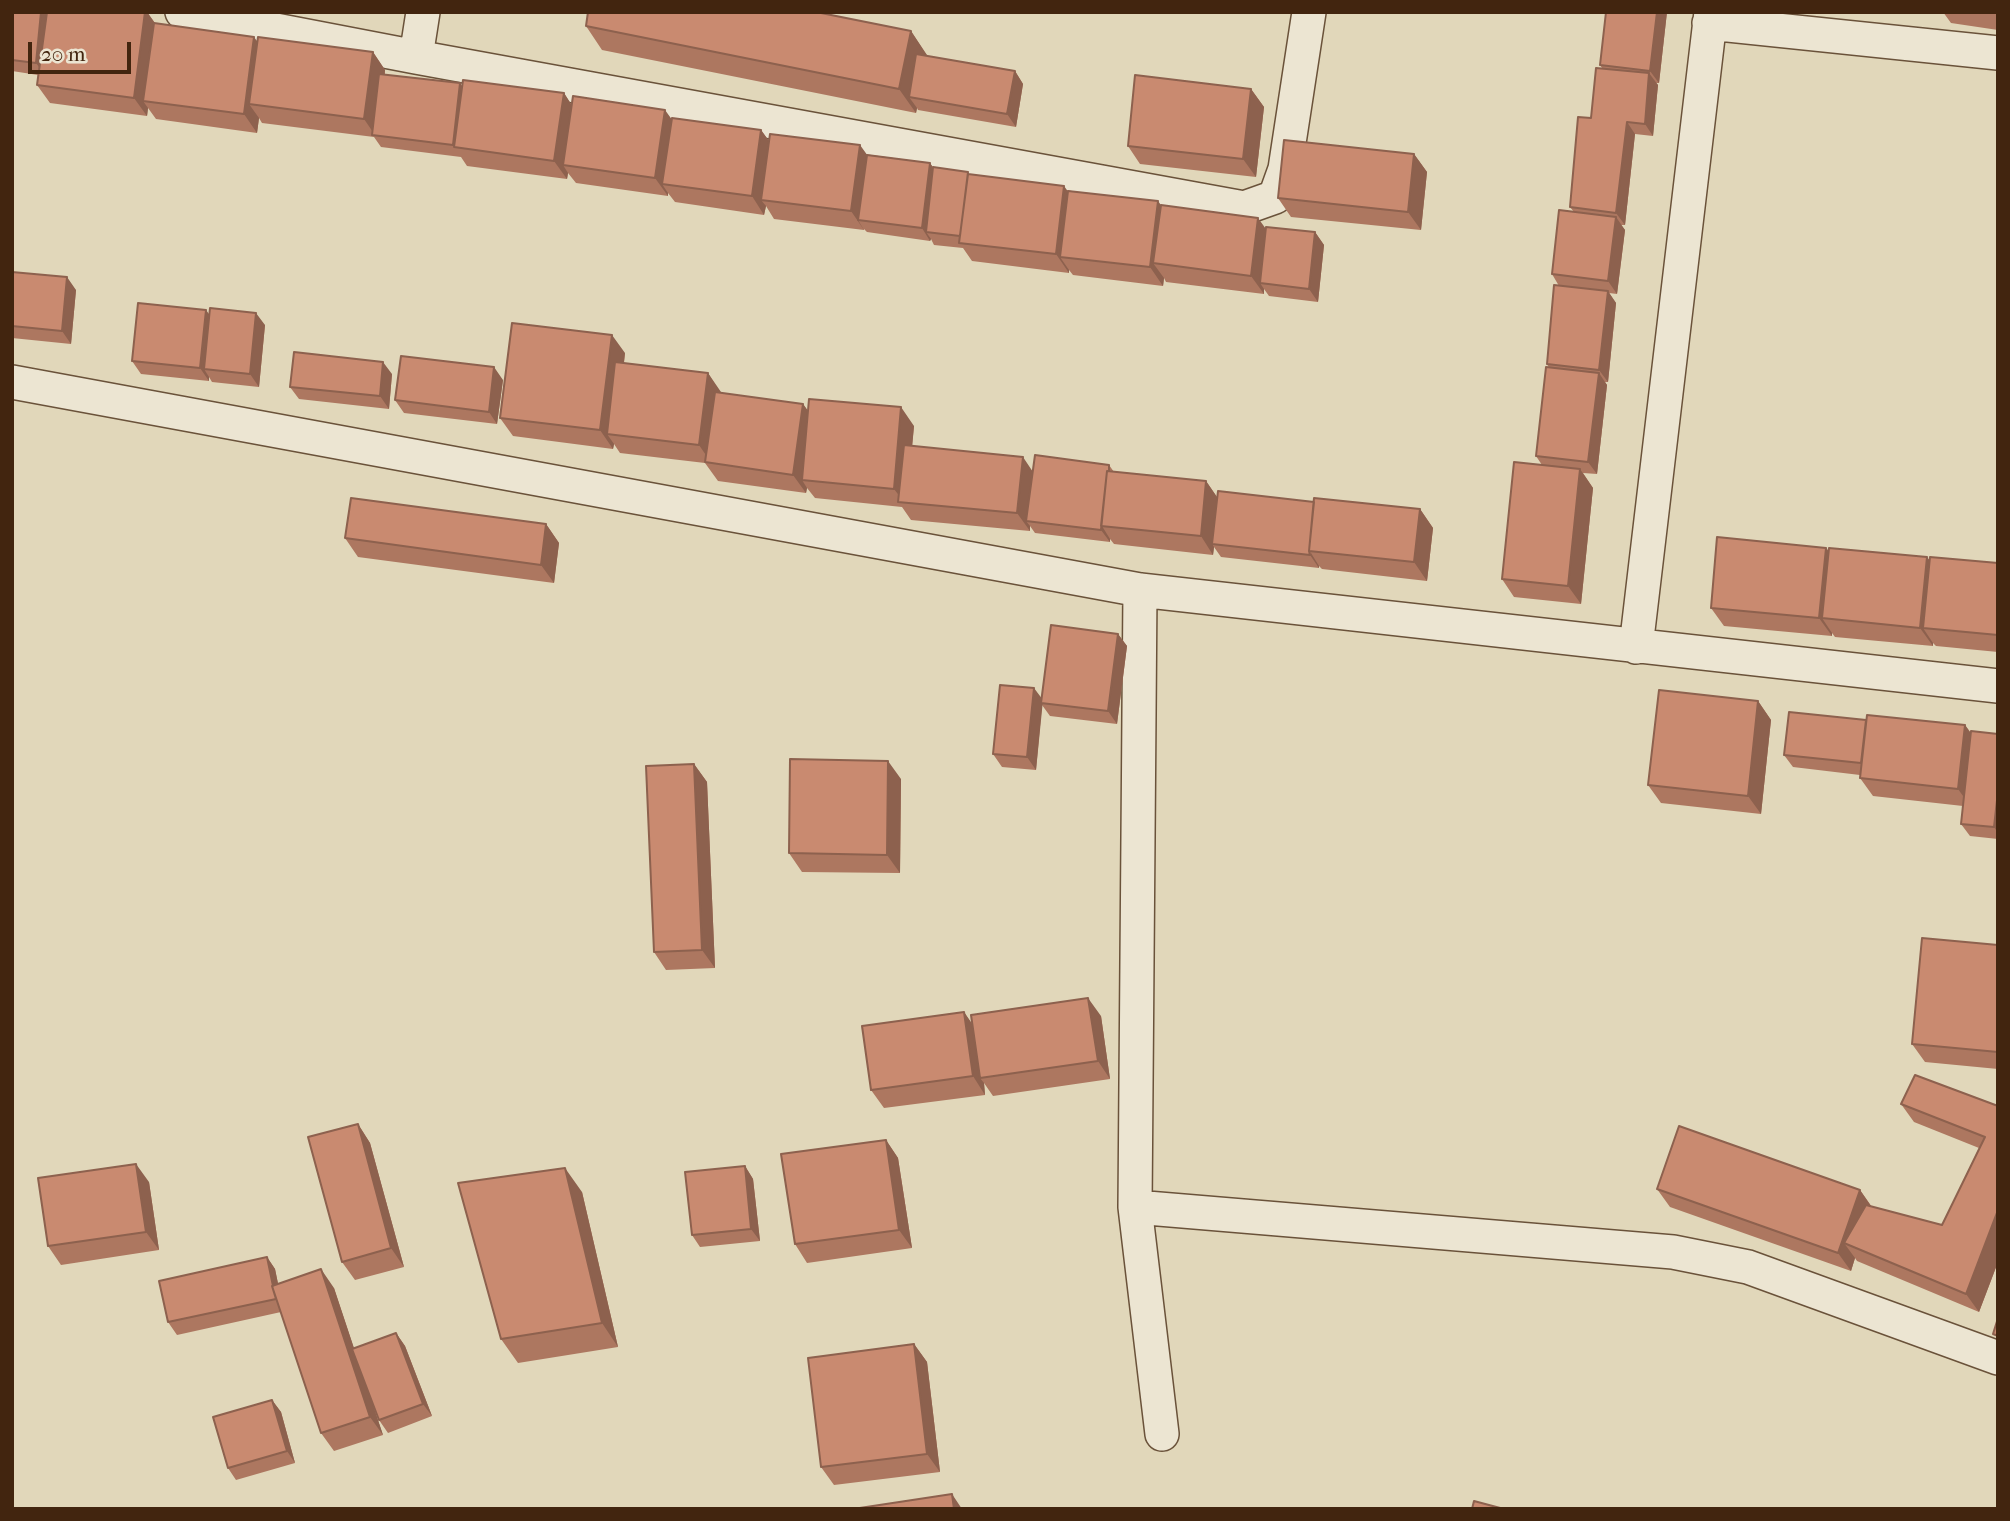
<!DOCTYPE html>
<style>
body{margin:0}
#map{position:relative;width:2010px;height:1521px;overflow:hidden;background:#e1d7ba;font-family:"IM FELL French Canon",serif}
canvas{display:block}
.frame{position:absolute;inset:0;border:14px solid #42250f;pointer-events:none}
.scale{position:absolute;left:28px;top:42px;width:103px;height:32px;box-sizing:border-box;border:4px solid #42250f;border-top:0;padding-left:9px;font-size:21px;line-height:24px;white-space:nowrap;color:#42250f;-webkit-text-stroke:5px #ece5d2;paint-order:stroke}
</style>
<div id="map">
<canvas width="2010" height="1521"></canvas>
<div class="frame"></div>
<div class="scale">20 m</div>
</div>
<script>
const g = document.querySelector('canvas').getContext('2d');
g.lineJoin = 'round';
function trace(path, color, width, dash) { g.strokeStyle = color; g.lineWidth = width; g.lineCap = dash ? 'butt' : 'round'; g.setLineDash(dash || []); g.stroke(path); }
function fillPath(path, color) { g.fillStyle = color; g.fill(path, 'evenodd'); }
const minor = new Path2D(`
 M182 12 416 57 1244 208 1275 197 1285 169 1309 12
 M1709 23 1998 53
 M416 57 423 12
 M12 382 1140 590 1998 686
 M1140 590 1135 1207 1162 1434
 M1636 647 1711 12
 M1135 1207 1673 1252 1748 1267 1998 1358`);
trace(minor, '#6a523a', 36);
trace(minor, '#ece5d2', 33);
fillPath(new Path2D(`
 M12 12H147L155 23 258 41 373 52 385 70V75L460 83 462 86 564 93 571 104 671 119 761 130 769 141 930 163 933 168 968 172 970 175 1161 205 1266 229 1315 232 1324 245 1318 302 1269 296 1264 289V294L1166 282 1164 278 1163 286 1073 275 1069 270V273L972 261 963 248 934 245 931 239 930 241 867 232 864 229V230L774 219 766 206 764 215 675 202 668 193V196L576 183 568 173 567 179 467 166 461 157 381 147 374 137 262 123 259 118 257 133 156 119 148 108 147 116 50 103 37 85 38 75 12 71Z
 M1606 12H1667L1659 83H1656L1658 85 1653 136 1635 134 1625 225H1621L1625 230 1617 294 1609 293 1616 303 1608 382H1605L1607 385 1597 474 1583 473 1593 488 1581 604 1514 597 1502 579 1542 465 1536 456 1549 368 1547 364 1559 286 1552 274 1574 212 1570 207 1602 68 1600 65Z
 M1943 12H1998V30L1951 23Z
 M586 26 911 31 927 56 1015 71 1023 84 1016 127 918 110 917 108 916 113 602 50Z
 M1251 89 1264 107 1256 177 1140 164 1128 146Z
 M1414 154 1427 172 1421 230 1291 217 1278 198Z
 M12 272 76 290 71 344 12 338Z
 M209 315 265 325 259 387 212 382 209 377V381L141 374 132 361Z
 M625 353 624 363 708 373 720 393 803 404 808 411 914 426 912 446 1033 471 1109 465 1114 472 1206 481 1217 497 1314 502 1420 509 1433 528 1427 581 1322 569 1319 566V568L1221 557 1214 547 1213 555 1114 544 1110 539V542L1035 533 1030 526V531L911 520 902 507 815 498 807 488 806 493 718 481 705 463 620 453 614 444 613 449 513 436 500 418Z
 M392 374 389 409 299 399 290 387Z
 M503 380 497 424 404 413 395 400Z
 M546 524 559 543 554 583 358 557 345 538Z
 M1826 548 1829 551 1927 557 1929 560 1998 563V652L1936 646 1933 643V646L1835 637 1832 633V636L1724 626 1711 608Z
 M1118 634 1127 646 1117 724 1050 716 1042 705 1036 770 1002 767 993 754 1042 699Z
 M1758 701 1771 720 1761 814 1661 803 1648 785Z
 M1866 720 1965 725 1971 733 1998 734V839L1970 836 1961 824 1963 806 1873 796 1860 778V775L1793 767 1784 755Z
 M694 764 707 782 715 968 666 970 654 952Z
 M901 779 900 873 802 872 789 853Z
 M1998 945V1069L1925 1062 1912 1044Z
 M964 1012 972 1024 1101 1016 1110 1079 993 1096 984 1083 985 1095 884 1108 871 1090Z
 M1901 1104 1998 1106V1262L1979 1312 1857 1261 1855 1258 1851 1271 1670 1207 1657 1189 1860 1190 1872 1207 1942 1225 1979 1148 1914 1122Z
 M358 1124 370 1143 404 1267 355 1280 342 1262Z
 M886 1140 898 1158 912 1248 807 1263 795 1244Z
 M745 1166 753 1179 760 1241 700 1247 692 1235Z
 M149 1182 159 1250 61 1265 48 1246Z
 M582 1192 618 1347 518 1363 501 1339Z
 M267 1257 275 1269 278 1284 334 1288 354 1349 396 1333 405 1346 432 1416 388 1433 379 1420 368 1391 383 1435 334 1451 321 1433 281 1312 177 1335 168 1322Z
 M914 1344 927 1362 940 1472 834 1485 821 1467Z
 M272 1400 281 1412 295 1463 236 1480 228 1468Z`), '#ad7760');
fillPath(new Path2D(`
 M41 12H52L45 75 36 63Z
 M145 12H147L159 29 143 101 148 108 147 116 134 98Z
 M1657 12H1667L1659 83 1650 71Z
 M911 31 927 55 919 99 909 97 917 108 916 113 899 89Z
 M254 37 267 55 249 104 259 118 257 133 244 114Z
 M373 52 385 70 377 135H375L364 119Z
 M1015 71 1023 84 1016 127 1007 114Z
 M1649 73 1658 85 1653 136 1645 124Z
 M460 83 468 96 455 147 453 145Z
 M1251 89 1264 107 1256 177 1243 159Z
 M564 93 576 112 563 165 568 173 567 179 554 161Z
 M665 110 678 128 662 184 668 193V196L655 178Z
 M1627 122 1635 134 1625 225 1616 213Z
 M761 130 774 148 761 200 766 206 764 215 752 196Z
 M860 145 873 163 858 220 864 230 851 211Z
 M1414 154 1427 172 1421 230 1408 212Z
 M930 163 939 176 926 232 931 239 930 241 922 228Z
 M1064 186 1077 204 1060 257 1069 270V273L1056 254Z
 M1158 201 1171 219 1153 263 1164 278 1163 286 1150 267Z
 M1616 217 1625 230 1617 294 1608 281Z
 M1258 218 1271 236 1260 283 1264 289V294L1251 276Z
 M1315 232 1324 245 1318 302 1309 289Z
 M67 277 76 290 71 344 62 331Z
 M1608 291 1616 303 1608 382 1599 370Z
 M206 310 215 322 204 369 209 377V381L200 368Z
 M256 313 265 325 259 387 250 374Z
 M612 335 625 353 615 435 607 434 614 444 613 449 600 430Z
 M383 362 392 374 389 409 380 396Z
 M494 367 503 380 497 424 489 412Z
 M708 373 721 392 712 464 699 445Z
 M1599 373 1607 385 1597 474 1588 462Z
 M803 404 816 422 802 480 807 488 806 493 793 475Z
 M901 407 914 426 907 503 904 502 894 489Z
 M1023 457 1035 475 1026 521 1030 526V531L1017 513Z
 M1580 469 1593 488 1581 604 1568 586Z
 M1206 481 1219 500 1212 544 1214 547 1213 555 1201 536Z
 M1420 509 1433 528 1427 581 1414 562Z
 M546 524 559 543 554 583 541 565Z
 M1102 526 1110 539V542L1101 530Z
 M1826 548 1839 566 1822 618 1832 633V636L1819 618Z
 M1311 553 1319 566V568L1310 555Z
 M1927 557 1940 575 1923 628 1933 643V646L1920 628Z
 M1118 634 1127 646 1117 724 1108 711Z
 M1034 688 1043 700 1036 770 1027 757Z
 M1758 701 1771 720 1761 814 1748 796Z
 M1965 725 1978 744 1971 807 1958 789Z
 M888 761 901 779 900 873 887 855Z
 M694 764 707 782 715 968 702 950Z
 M1998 791V833L1994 827Z
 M1088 998 1101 1016 1110 1079 1098 1061Z
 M964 1012 977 1031 980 1078 984 1083 985 1095 973 1076Z
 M358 1124 370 1143 404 1267 391 1248Z
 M886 1140 898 1158 912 1248 899 1230Z
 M136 1164 149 1182 159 1250 146 1232Z
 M745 1166 753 1179 760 1241 751 1229Z
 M565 1168 582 1192 618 1347 602 1323Z
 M1860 1190 1873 1209 1844 1243 1855 1258 1851 1271 1838 1253Z
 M1998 1210V1262L1979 1312 1966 1294Z
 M267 1257 275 1269 284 1312 276 1299Z
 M321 1269 334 1288 383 1435 370 1417Z
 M396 1333 405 1346 432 1416 423 1404Z
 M914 1344 927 1362 940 1472 927 1454Z
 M272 1400 281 1412 295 1463 287 1451Z
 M952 1494 962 1509H954Z`), '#8d614e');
const building = new Path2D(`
 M12 12H41L36 63 12 60Z
 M47 12H145L134 98 37 85Z
 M588 12H816L911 31 899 89 586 26Z
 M1606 12H1657L1650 71 1600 65Z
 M154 23 254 37 244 114 143 101Z
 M258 37 373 52 364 119 249 104Z
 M916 54 1015 71 1007 114 909 97Z
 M1596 68 1649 73 1645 124 1627 122 1616 213 1570 207 1578 117 1591 118Z
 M379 74 460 83 453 145 372 135Z
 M1135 75 1251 89 1243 159 1128 146Z
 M463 80 564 93 554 161 454 147Z
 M573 96 665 110 655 178 563 165Z
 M672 118 761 130 752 196 662 184Z
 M770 134 860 145 851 211 761 200Z
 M1284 140 1414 154 1408 212 1278 198Z
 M867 155 930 163 922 228 858 220Z
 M933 167 968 172 960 236 926 232Z
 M968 174 1064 186 1056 254 959 243Z
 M1068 191 1158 201 1150 267 1060 257Z
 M1161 205 1258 218 1251 276 1153 263Z
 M1559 210 1616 217 1608 281 1552 274Z
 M1266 227 1315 232 1309 289 1260 283Z
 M12 272 67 277 62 331 12 326Z
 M1554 285 1608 291 1599 370 1547 364Z
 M138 303 206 310 200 368 132 361Z
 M210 308 256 313 250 374 204 369Z
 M512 323 612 335 600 430 500 418Z
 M294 352 383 362 380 396 290 387Z
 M401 356 494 367 489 412 395 400Z
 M615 362 708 373 699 445 607 434Z
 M1546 367 1599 373 1588 462 1536 456Z
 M715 392 803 404 793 475 705 462Z
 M809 399 901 407 894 489 802 480Z
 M904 445 1023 457 1017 513 898 502Z
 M1035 455 1109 465V471H1107L1101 530 1026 521Z
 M1514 462 1580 469 1568 586 1502 579Z
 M1107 471 1206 481 1201 536 1101 526Z
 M1218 491 1314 502 1309 551 1310 555 1212 544Z
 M351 498 546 524 541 565 345 538Z
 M1314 498 1420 509 1414 562 1309 551Z
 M1717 537 1826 548 1819 618 1711 608Z
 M1829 548 1927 557 1920 628 1822 618Z
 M1930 557 1998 563V635L1923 628Z
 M1051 625 1118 634 1108 711 1041 703Z
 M1000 685 1034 688 1027 757 993 754Z
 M1659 690 1758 701 1748 796 1648 785Z
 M1789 712 1866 720 1861 763 1784 755Z
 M1867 715 1965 725 1958 789 1860 778Z
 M1971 731 1998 734V791L1994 827 1961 824Z
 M790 759 888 761 887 855 789 853Z
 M694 764 702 950 654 952 646 766Z
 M1922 938 1998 945V1052L1912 1044Z
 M1088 998 1098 1061 980 1078 971 1015Z
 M964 1012 973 1076 871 1090 862 1026Z
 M1915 1075 1998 1106V1210L1966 1294 1844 1243 1866 1205 1942 1225 1985 1137 1901 1104Z
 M358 1124 391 1248 342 1262 308 1137Z
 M1679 1126 1860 1190 1838 1253 1657 1189Z
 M886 1140 899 1230 795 1244 781 1154Z
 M136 1164 146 1232 48 1246 38 1178Z
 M745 1166 751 1229 692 1235 685 1172Z
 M565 1168 602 1323 501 1339 458 1183Z
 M267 1257 273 1286H272L276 1299 168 1322 159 1281Z
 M321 1269 370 1417 321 1433 272 1286Z
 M1998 1318V1336L1993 1334Z
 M396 1333 423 1404 379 1420 352 1349Z
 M914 1344 927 1454 821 1467 808 1358Z
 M272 1400 287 1451 228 1468 213 1417Z
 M952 1494 954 1509H853Z
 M1474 1501 1504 1509H1472Z`);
fillPath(building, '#c98a70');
trace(building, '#8d614e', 2);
</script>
